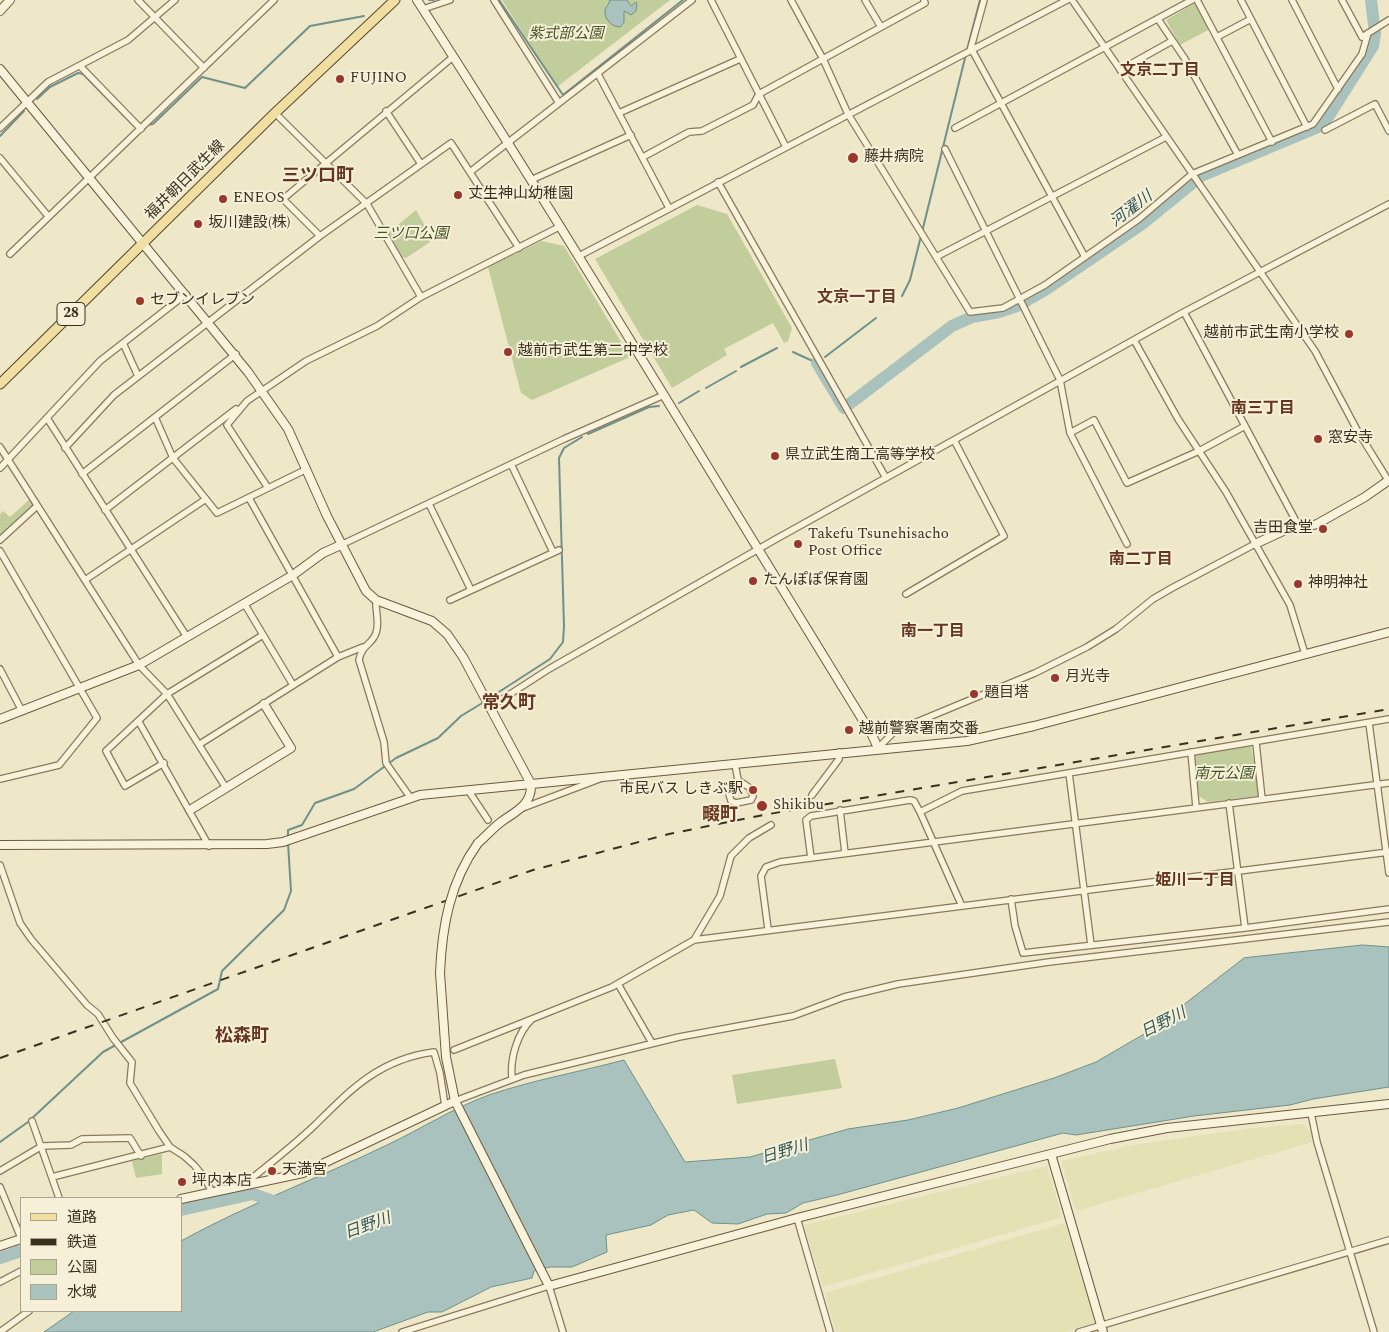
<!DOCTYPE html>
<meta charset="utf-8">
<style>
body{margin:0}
#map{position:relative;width:1389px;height:1332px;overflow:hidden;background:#eee7c8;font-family:Spectral,"Noto Sans JP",serif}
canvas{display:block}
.legend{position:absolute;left:20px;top:1197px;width:162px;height:115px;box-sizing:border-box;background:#f6f0d8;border:1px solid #aba38e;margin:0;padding:6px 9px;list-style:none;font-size:15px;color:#3b3020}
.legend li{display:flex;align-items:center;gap:10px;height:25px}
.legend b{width:25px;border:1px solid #aba38e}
</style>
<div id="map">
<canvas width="1389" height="1332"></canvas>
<ul class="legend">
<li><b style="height:6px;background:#f0dfa1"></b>道路</li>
<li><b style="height:6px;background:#3b3020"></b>鉄道</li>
<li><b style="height:14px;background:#c2cd9c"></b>公園</li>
<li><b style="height:14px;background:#a9c2bd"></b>水域</li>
</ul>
</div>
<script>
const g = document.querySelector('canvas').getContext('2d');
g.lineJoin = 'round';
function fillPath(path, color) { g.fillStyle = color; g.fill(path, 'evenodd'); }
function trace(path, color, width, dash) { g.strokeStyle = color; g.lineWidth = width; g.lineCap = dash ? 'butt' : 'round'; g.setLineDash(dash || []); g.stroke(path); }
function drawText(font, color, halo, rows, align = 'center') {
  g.font = font + ' Spectral,"Noto Sans JP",serif'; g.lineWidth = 4; g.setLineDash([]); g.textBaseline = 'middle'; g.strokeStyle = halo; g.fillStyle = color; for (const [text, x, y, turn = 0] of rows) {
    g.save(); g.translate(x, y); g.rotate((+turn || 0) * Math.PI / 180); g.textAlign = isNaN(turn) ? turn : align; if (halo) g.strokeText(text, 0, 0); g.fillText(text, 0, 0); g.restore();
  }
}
fillPath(new Path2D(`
 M1303 1124 1311 1133 1312 1142 1076 1211 1061 1161 1134 1145 1182 1138 1244 1129Z
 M1047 1166 1062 1217 823 1287 804 1225Z
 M1065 1223 1096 1323 1066 1332H836L825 1293Z`), '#e4e1b5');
fillPath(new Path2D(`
 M502 0H670L557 87Z
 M1195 3 1210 29 1180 45 1166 20Z
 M697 205 727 214 792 328 788 341 784 343 773 323 724 349 727 355 672 388 595 259Z
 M416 210 433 240 406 258 402 257 388 233Z
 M542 241 564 246 630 357 532 400 521 393 488 267Z
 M30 499 34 504 0 535V514L3 511 10 517Z
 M1251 746 1259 790 1257 796 1208 802 1199 796 1194 758 1197 754Z
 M835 1059 842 1088 737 1104 732 1075Z
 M162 1154V1174L136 1178 132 1161Z`), '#c2cd9c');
const water = new Path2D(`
 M610 0H627L631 6 636 2 637 4 636 11 631 15 624 11V23L620 27C612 27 604 19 605 11 605 7 609 5 610 0Z
 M1363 945 1389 947V1087L1313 1099 1290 1105 1194 1116 1076 1135 1063 1133 837 1195 803 1203 786 1213 767 1214 738 1224 712 1223 694 1210 668 1215 651 1225 606 1235 607 1252 572 1267H550L534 1271 532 1278 491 1287 442 1312H428L373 1332H44L74 1311H181V1241C248 1204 319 1178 387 1145 421 1129 453 1108 489 1095 533 1080 579 1072 624 1060L685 1162 750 1157 848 1129 908 1120 958 1108 1054 1078 1096 1062 1151 1030 1244 958Z`);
fillPath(water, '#a9c2bd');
trace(water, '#6f918c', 1);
trace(new Path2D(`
 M429 0H434
 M499 0 563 95 683 0
 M967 50 980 0
 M37 99 50 87 78 73 83 74 134 126
 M147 125 153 124 202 77 245 88 310 26 364 16
 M0 136 24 111
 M922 232 966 54
 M902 296 910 280 921 236
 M793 352 817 363
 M825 357 876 318
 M741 367 777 348
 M706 388 736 371
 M679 403 699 391
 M588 434 649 407 659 406
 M488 699 550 659 563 642 564 626 559 458 564 448 582 437
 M288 838V830L302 825 315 803 354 789 396 758 438 738 461 716 484 702
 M0 1142 28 1122 103 1052 218 989 222 971 284 910 291 891 288 843`), '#6f918c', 2);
trace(new Path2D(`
 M817 363 844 408
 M848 405 952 326 972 317 999 312 1017 306 1045 290 1142 224 1201 176 1323 125 1373 46 1375 33 1371 0
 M181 1210 253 1194 281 1204
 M0 1258 21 1251`), '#a9c2bd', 12);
const street = new Path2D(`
 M138 0 204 68
 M494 0 559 103
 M711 0 786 147
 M791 0 823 59 848 114 970 312 1003 308 1045 285 1139 219 1192 174 1313 124 1362 54 1368 33
 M865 0 881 27
 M1072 0 1315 351 1357 430 1388 480
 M1197 0 1272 142
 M1241 0 1307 127
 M1292 0 1338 89
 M1342 0 1362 37 1389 20
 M423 9 450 0
 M1158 19 1185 59 1238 155
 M1217 37 1251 19
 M972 50 1085 257
 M970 51 984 0
 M80 66 141 129
 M1120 70 1172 41
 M598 74 669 208
 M386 111 421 164
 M275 113 367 204 421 297
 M619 113 740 59
 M0 128 48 82 128 40 175 0
 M955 128 1192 0
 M1325 130 1375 104 1389 131
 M945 149 1060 380 1070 433 1127 544
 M643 157 689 132 702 131 753 105 759 94 925 3 924 0
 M0 158 48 216
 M470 172 692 0
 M531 180 631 135
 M718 182 886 478
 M320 236 283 199 453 57
 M10 254 274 0
 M579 256 1067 0
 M936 257 1166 137
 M1184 312 1298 525
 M1134 340 1178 419 1226 492 1290 605 1305 654
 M123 343 138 376
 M155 417 173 458 217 513 307 469
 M47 418 187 637
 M1070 433 1094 420 1127 483 1199 451 1245 426
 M0 447 139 665 167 694 226 788
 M65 448 114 395 320 236 451 143 519 248
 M511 464 553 552
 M0 468 100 361 186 294
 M82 474 236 354
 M268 488 227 425 247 401 306 361 377 326 421 297 561 226
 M249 498 338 657
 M429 504 471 590
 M105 510 236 409
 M0 540 37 506
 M343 544 564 439 664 395
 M0 551 97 718 59 765 0 779
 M85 580 206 499
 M906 594 1004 536 954 440
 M376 600C375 610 380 623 376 633 372 645 362 644 359 660L384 742 386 763 410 797
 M450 600 559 550
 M244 603 293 685
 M0 669 22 711
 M490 707 549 669 776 539 1184 312 1389 204
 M139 722 209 846
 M1369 723 1389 873
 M1256 743 1262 799
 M200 744 338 657 363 647
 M878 748 895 731 1035 673 1087 647 1116 629 1153 599 1172 588 1255 544
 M1191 752 1196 807
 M164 763 125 786 106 751 167 694 263 635
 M735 764 738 780
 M1069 773 1091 945
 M738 780 750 788 753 796 751 800 736 803 731 801 729 794Z
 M468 790 488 820
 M812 795 839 759V752
 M1229 803 1245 928
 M520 809 602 778
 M840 810 845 853
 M920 812 962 791 1389 719
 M811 858 806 820 811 816 910 800 914 801 920 812 961 904
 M0 865 20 923 31 939 87 1005 98 1014 113 1038 132 1062 130 1083 159 1131 170 1147 184 1156 194 1165 204 1177 212 1192
 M1011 899 1015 926 1023 953 1245 928 1389 909
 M768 929 761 876 766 867 780 862 1389 783
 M694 940 720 896 731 856 749 838 771 825
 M618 984 652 1043
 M454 1050 612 987 694 940 1389 852
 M512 1078C510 1059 517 1033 532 1019
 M455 1101 524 1075 679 1037 793 1016 844 997 898 984 1049 962 1389 922
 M1311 1113 1317 1142 1374 1332
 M32 1121 59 1198
 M0 1171 42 1146 71 1145 82 1139 130 1138 141 1156
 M52 1177 170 1147
 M245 1184C268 1165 293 1146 315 1125 351 1089 380 1059 434 1052L440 1073 445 1106
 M0 1187 21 1238
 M797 1218 830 1332
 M0 1282 21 1271
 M0 1332 29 1311
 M402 1332 549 1286 563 1332
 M1079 1332 1389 1240`);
const secondary = new Path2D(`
 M417 0C573 242 721 490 872 735L878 748
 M0 11 10 0
 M0 69 248 372 288 429 327 516 366 591 376 600 432 621 447 634 463 657 531 784C532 805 516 811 501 822 493 828 486 836 478 843
 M1255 544 1294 526H1310L1317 524 1365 497 1389 480
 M0 719 139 665 293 575 323 553 343 544
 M190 810 291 748 264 704
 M0 845 267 844 283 842 420 795 967 741 1034 726 1389 632
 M440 973 446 1057 455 1101 549 1286 797 1218 1110 1139 1167 1128 1389 1104
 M1051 1154 1103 1332
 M181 1199 303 1173 455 1101
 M0 1246 21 1239`);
const primary = new Path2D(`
 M0 384 275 113 395 0`);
trace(street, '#8a795d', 8);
trace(secondary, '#6c5a40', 10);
trace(primary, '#584731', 11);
trace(street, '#f9f3db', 5.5);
trace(secondary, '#f9f3db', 8);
trace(primary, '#f0dfa1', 9);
trace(new Path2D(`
 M0 1058 533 870 669 834 763 815 1389 709`), '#3b3020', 2, [9, 9]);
const secondaryBridge = new Path2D(`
 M440 973C442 926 450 882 478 843`);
trace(secondaryBridge, '#6c5a40', 10, []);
trace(secondaryBridge, '#f9f3db', 8);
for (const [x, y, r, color] of [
 [340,79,5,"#99372d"],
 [853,158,6,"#99372d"],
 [458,195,5,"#99372d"],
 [223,199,5,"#99372d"],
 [198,224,5,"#99372d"],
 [140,301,5,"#99372d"],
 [1349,334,5,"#99372d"],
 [508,352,5,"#99372d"],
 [1318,439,5,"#99372d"],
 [775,456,5,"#99372d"],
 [1323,529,5,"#99372d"],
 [798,544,5,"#99372d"],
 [753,581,5,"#99372d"],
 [1298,584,5,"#99372d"],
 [1055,678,5,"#99372d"],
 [974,694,5,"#99372d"],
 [849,730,5,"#99372d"],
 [753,790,5,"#99372d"],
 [762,806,6,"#99372d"],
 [272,1171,5,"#99372d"],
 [182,1182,5,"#99372d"]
]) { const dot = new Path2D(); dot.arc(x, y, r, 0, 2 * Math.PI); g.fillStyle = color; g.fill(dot); trace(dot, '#f6f0d8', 2); }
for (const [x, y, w] of [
 [71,314,28]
]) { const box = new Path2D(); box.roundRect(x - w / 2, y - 11.5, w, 23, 4); g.fillStyle = '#f6f0d8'; g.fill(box); trace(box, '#3b3020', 1); }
drawText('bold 14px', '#3b3020', null, [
 ["28",71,314]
]);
drawText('italic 15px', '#465727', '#f6f0d8', [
 ["紫式部公園",566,35],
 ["三ツ口公園",411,235],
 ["南元公園",1224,775]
]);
drawText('15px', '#3b3020', '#f6f0d8', [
 ["FUJINO",350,79],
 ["藤井病院",864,158],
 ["丈生神山幼稚園",468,195],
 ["ENEOS",233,199],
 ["坂川建設(株)",208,224],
 ["セブンイレブン",150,301],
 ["越前市武生南小学校",1339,334,"right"],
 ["越前市武生第二中学校",518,352],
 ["窓安寺",1328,439],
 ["県立武生商工高等学校",785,456],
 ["吉田食堂",1313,529,"right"],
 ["Takefu Tsunehisacho",808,535],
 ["Post Office",808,552],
 ["たんぽぽ保育園",763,581],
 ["神明神社",1308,584],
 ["月光寺",1065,678],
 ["題目塔",984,694],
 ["越前警察署南交番",859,730],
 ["市民バス しきぶ駅",743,790,"right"],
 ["Shikibu",773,806],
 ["天満宮",282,1171],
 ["坪内本店",192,1182]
], 'left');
drawText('15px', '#3b3020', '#f6f0d8', [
 ["福井朝日武生線",186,181,-45]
]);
drawText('bold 16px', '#673620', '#f6f0d8', [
 ["文京二丁目",1160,72],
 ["文京一丁目",857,299],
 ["南三丁目",1263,410],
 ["南二丁目",1141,561],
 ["南一丁目",933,633],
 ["姫川一丁目",1195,882]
]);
drawText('italic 16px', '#30595a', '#f6f0d8', [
 ["河濯川",1132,210,-37],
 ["日野川",1164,1024,-27],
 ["日野川",785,1153,-17],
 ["日野川",368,1227,-20]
]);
drawText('bold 18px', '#673620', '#f6f0d8', [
 ["三ツ口町",318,177],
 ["常久町",509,704],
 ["畷町",720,816],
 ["松森町",242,1037]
]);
</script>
